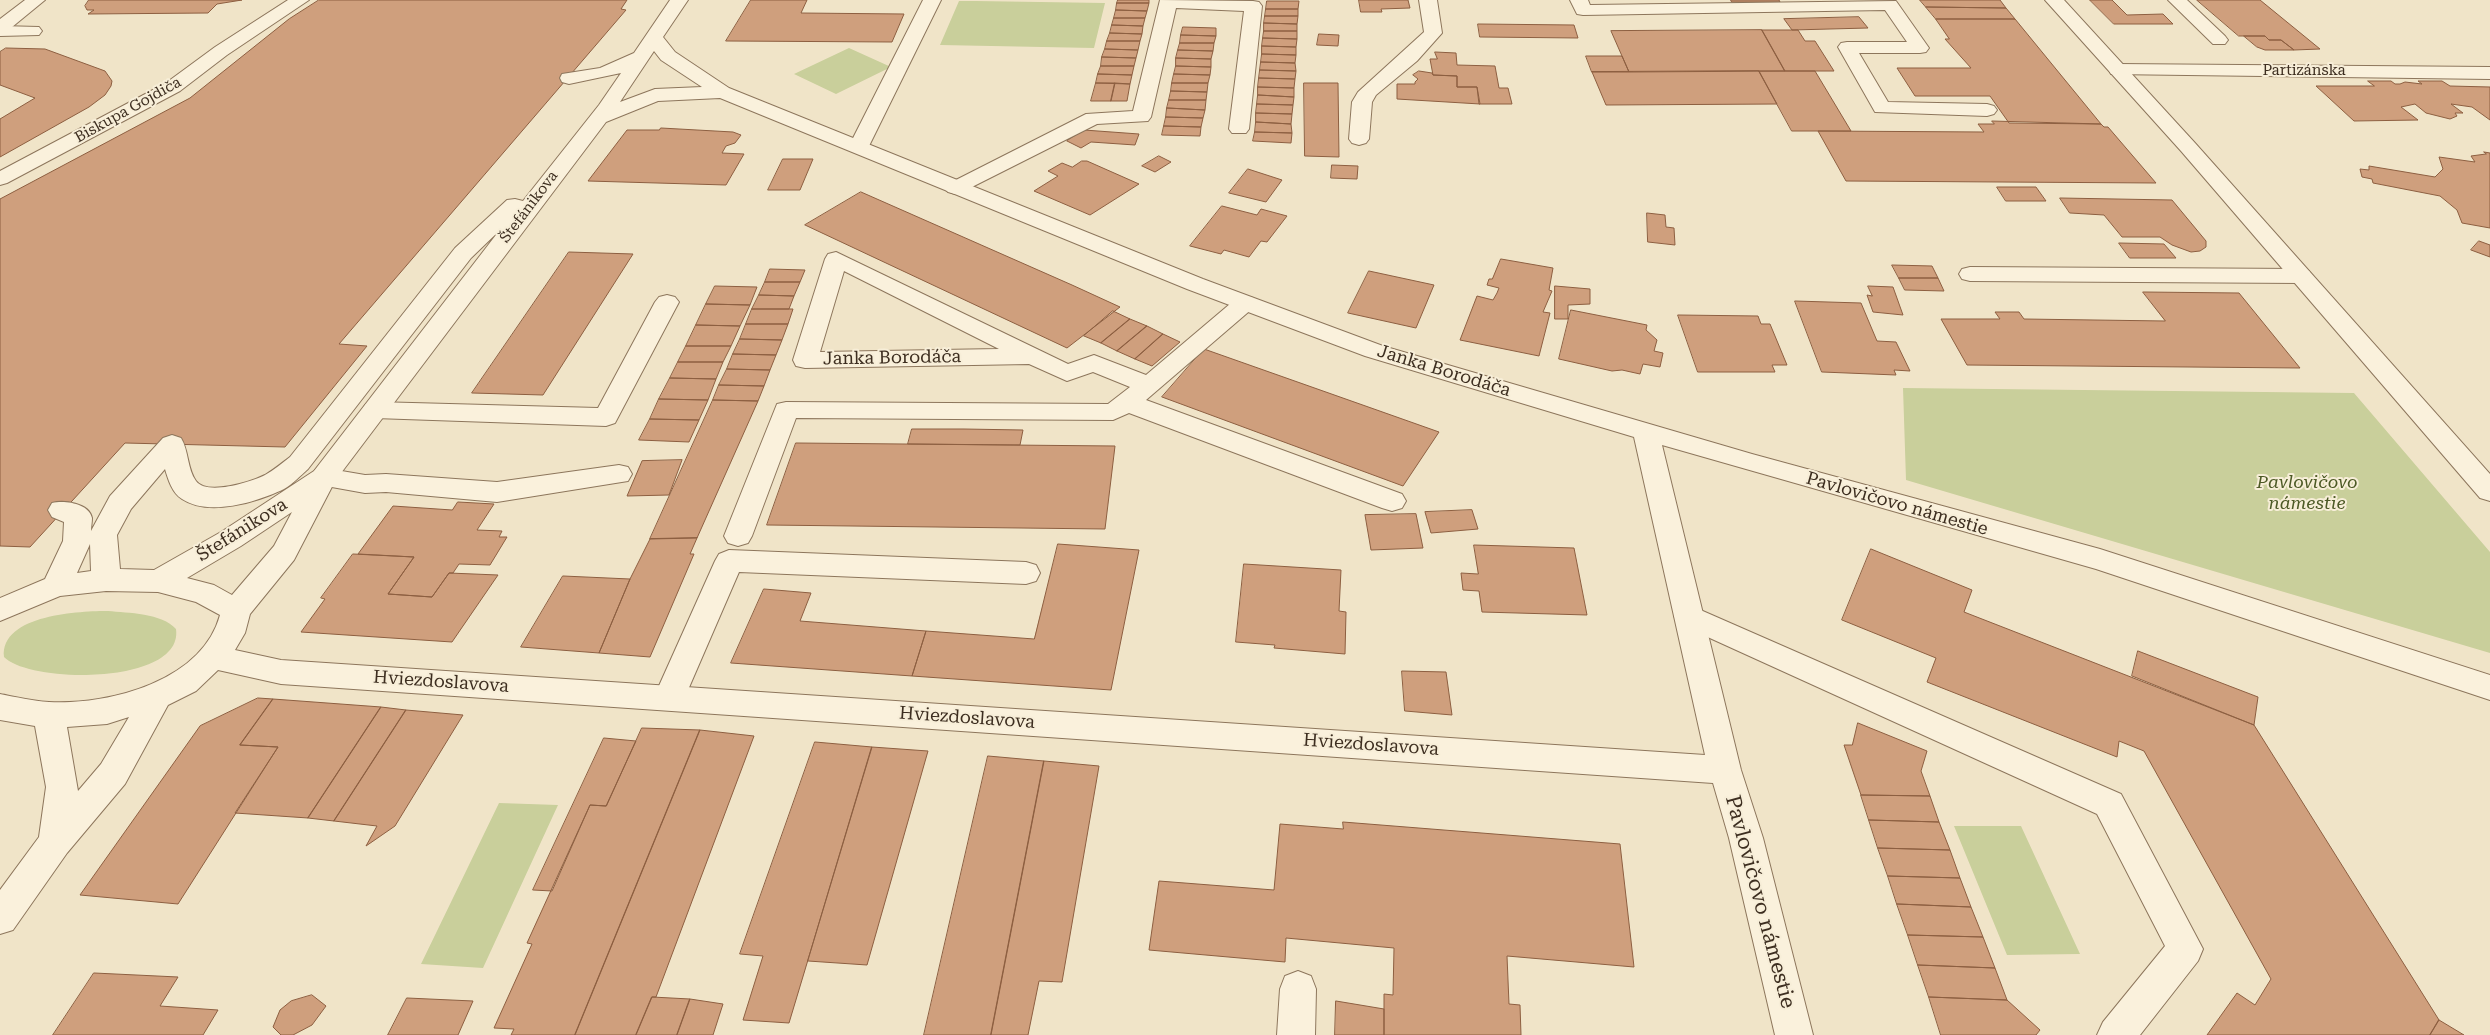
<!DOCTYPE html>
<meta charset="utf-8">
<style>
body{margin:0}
canvas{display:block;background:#f0e4c8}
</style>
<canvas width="2490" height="1035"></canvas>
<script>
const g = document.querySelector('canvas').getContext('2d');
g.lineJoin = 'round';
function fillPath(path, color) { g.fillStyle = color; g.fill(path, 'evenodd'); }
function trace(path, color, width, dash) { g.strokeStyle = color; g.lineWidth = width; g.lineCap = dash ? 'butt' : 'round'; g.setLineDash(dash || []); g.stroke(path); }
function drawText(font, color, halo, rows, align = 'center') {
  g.font = font + ' "Roboto Serif",serif'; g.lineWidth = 4; g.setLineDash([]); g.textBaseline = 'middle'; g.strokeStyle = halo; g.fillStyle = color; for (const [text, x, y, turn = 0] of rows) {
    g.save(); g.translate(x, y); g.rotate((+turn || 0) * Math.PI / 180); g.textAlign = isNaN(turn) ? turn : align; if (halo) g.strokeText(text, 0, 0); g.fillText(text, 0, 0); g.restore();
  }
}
fillPath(new Path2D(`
 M959 1H975L1105 3 1094 48 940 45Z
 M849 48 891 67 836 94 794 74Z
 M1903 388 2354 393 2490 552V653L1906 480Z
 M108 611C128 613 162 613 176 629 184 685 30 684 4 657 0 614 82 611 108 611Z
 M499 803 558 805 483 968 421 964Z
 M1954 826H2021L2080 954 2007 955Z`), '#c9cf9b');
const building = new Path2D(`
 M89 0H242L217 4 208 13 88 14 94 10H87L85 6Z
 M319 0H627L621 9 626 10 339 344 367 346 285 447 125 443 30 547 0 546V199L190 98 289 19Z
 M751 0H807L801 13 904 14 892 42 726 41Z
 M1118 0H1149V3H1117Z
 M1359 0H1408L1410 8 1381 9 1382 12H1361Z
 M1731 0H1779L1780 2H1732Z
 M1920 0H2000L2006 8 1926 7Z
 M2090 0H2112L2127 15 2163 14 2173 24H2114Z
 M2197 0H2260L2320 49 2294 50 2281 40H2269L2265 36H2239Z
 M1267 1H1299L1298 9H1266Z
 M1117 3H1149L1147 11 1116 10Z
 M1926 7 2006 8 2015 19H1936Z
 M1266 9H1298V16H1265Z
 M1116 10 1147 11 1145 18H1114Z
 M1265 16H1298L1297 24 1264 23Z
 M1859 17 1868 28 1792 30 1784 19Z
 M1114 18H1145L1143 26 1112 25Z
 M1936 19H2015L2101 124 2009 123 1990 96H1915L1897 68H1971L1945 39H1949Z
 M1264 23 1297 24V31H1264Z
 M1478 24 1574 25 1578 38 1480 37Z
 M1112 25 1143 26 1142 34 1110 33Z
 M1183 27 1216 28V36L1181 35Z
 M1762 30H1798L1805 41H1815L1834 71H1785Z
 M1762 30 1785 71 1629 72 1611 31Z
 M1264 31H1297V39L1263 38Z
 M1110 33 1142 34 1140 41H1107Z
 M1319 34 1339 35 1338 46 1317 45Z
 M1181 35 1216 36 1214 43H1180Z
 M2244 36H2265L2269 40H2281L2294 50H2265L2257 47Z
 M1263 38 1297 39 1296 47 1262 46Z
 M1107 41H1140L1138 50 1105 49Z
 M1180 43H1214L1213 51 1178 50Z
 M1262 46 1296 47V55L1262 54Z
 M6 48 45 49 105 71 112 81 111 86 105 95 89 107 0 157V119L35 98 0 85V52Z
 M1105 49 1138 50 1136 58 1102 57Z
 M1178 50 1213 51 1211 59 1176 58Z
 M1435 52 1456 53 1457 65 1495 66 1499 88H1508L1512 104H1479L1477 87H1457V76L1433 75 1430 59H1437Z
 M1262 54 1296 55 1295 63 1261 62Z
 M1586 56H1622L1629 72H1592Z
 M1102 57 1136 58 1134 66H1101Z
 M1176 58 1211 59V67L1176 66Z
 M1261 62 1295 63 1296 71 1260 70Z
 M1101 66H1134L1132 75 1098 74Z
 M1176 66 1211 67 1210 75 1174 74Z
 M1260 70 1296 71 1295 79 1259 78Z
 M1419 71 1432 73 1433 75 1457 76V87H1477L1480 104 1397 99V84H1415V82L1418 79 1413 75Z
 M1759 71 1777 104 1606 105 1592 72Z
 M1759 71H1815L1851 131H1792Z
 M1098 74 1132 75 1130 84 1096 83Z
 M1174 74 1210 75 1208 83H1172Z
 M1259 78 1295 79 1294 88 1258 87Z
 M2368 81H2391L2395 84H2400L2405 82 2422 84 2418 81H2442L2450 86 2490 87V120L2472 107 2451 104 2463 113H2455L2457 116 2450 119 2426 113 2415 104 2401 107 2418 120 2354 121 2316 86H2374Z
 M1096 83H1115L1111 101H1091Z
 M1115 83 1130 84 1127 101H1111Z
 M1172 83H1208L1207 92 1171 91Z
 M1304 83H1338L1339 157 1305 156Z
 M1258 87 1294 88V97L1258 95Z
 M1171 91 1207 92 1206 100H1169Z
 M1258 95 1294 97 1293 105 1257 104Z
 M1169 100H1206L1205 110 1167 108Z
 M1257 104 1293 105 1292 114 1256 113Z
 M1167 108 1205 110 1203 118 1166 117Z
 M1256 113 1292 114 1291 124 1256 122Z
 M1166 117 1203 118 1201 127 1164 126Z
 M1992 121 2101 124 2104 127H2108L2156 183 1846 181 1818 131 1984 132 1978 124H1994Z
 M1256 122 1291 124 1292 133 1255 132Z
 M1164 126 1201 127 1200 136 1162 135Z
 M661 128 733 132 741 135 735 143 726 146 722 153 744 154 726 185 588 181 627 130H659Z
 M1084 130 1139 134 1135 145 1091 142 1081 148 1067 141Z
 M1255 132 1292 133 1291 143 1253 141Z
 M2484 152 2490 153V228L2462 223 2457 210 2440 196 2373 183 2372 179 2362 177 2360 169 2369 170V166L2435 177 2443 169 2439 157 2475 162 2471 156 2486 154Z
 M1159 156 1171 162 1155 172 1142 166Z
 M783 159H813L800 190H768Z
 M1082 161H1087L1139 184 1090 215 1034 191 1058 176 1048 171 1062 163 1072 167Z
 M1332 165 1358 166 1357 179 1331 178Z
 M1248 169 1282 180 1266 202 1229 193Z
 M1997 187H2036L2046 201H2006Z
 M861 192 1072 285 1120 307 1067 348 805 225Z
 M2060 198 2172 200 2206 241V247L2200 251 2191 252 2172 245 2160 237H2122L2104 215 2070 213Z
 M1222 206 1257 215 1261 209 1287 216 1267 242 1261 241 1249 257 1224 250 1221 254 1190 246Z
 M1647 213 1665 215 1666 227 1674 228 1675 245 1648 242Z
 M2479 241 2490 245V257L2471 250Z
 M2119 243 2164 244 2176 258H2130Z
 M569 252 633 254 543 395 472 393Z
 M1501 259 1553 268 1549 290 1552 291 1543 312 1550 313 1539 356 1460 340 1477 296 1493 300 1497 293 1499 288 1487 285 1489 279H1492Z
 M1892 265 1932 266 1938 278H1899Z
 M770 269 805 270 800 282H765Z
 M1369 271 1434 285 1416 328 1348 313Z
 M1899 278H1938L1944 291 1905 290Z
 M765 282H800L794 296 759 295Z
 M715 286 757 287 750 305 706 304Z
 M1555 286 1590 289V304L1568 305V319H1555Z
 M1868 286 1893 287 1903 315 1873 312 1867 295 1872 296Z
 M2143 292 2239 293 2300 368 1967 365 1941 319H2000L1995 312H2019L2024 319 2165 321Z
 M759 295 794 296 789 309H752Z
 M1795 301 1861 303 1877 341 1896 342 1910 371 1894 370 1896 375 1822 372Z
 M706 304 750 305 740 326 696 325Z
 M752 309H793L788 324H746Z
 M1571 310 1647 325 1646 330 1657 340 1654 351 1663 353 1660 367 1643 364 1640 374 1622 370 1612 371 1559 359Z
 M1113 311 1130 319 1101 343 1084 336Z
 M1678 315 1758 316 1761 324H1770L1787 365H1772L1775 372H1698Z
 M1130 319 1147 326 1117 351 1101 343Z
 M746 324H788L782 340 740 339Z
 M696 325 740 326 731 346H686Z
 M1147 326 1163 334 1135 359 1117 351Z
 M1163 334 1180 342 1152 366 1135 359Z
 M740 339 782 340 776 355 733 354Z
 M686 346H731L723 362H678Z
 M1204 349 1374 409 1439 432 1403 486 1162 397Z
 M733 354 776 355 770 370 727 369Z
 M678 362H723L716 379 670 378Z
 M727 369 770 370 764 386 719 385Z
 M670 378 716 379 708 400 659 399Z
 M719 385 764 386 758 401 713 400Z
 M659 399 708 400 699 420 650 419Z
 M713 400 758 401 697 538 650 539Z
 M650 419 699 420 689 442 639 440Z
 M912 429H964L1023 430 1020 445 908 444Z
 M796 443 1115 446 1105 529 767 525Z
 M682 460 669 495 627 496 642 461Z
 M458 502 494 504 477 530 502 531 499 537H507L490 565 459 564 453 573H449L432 597 388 594 414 557 358 554 393 506 452 510Z
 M1472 510 1478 529 1431 533 1425 512Z
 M1416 514 1423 548 1371 550 1365 515Z
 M697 538 690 554H694L650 657 599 653 630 579 650 539Z
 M1058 544 1139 550 1111 690 912 676 926 631 1034 639Z
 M1474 545 1574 548 1587 615 1482 612 1479 591 1463 590 1461 573 1478 574Z
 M1871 549 1972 590 1964 612 2254 725 2439 1020 2430 1035H2207L2237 993 2255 1005 2271 979 2144 751 2119 741 2117 757 1927 682 1936 658 1842 620Z
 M353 554 414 557 388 594 432 597 449 573 498 575 452 642 301 632 325 599 321 598Z
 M1244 564 1341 570 1339 611 1346 612 1345 654 1274 648 1275 645 1236 642Z
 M563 576 630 579 599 653 521 647Z
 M764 589 811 593 800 621 926 631 912 676 731 663Z
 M2138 651 2258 697 2254 725 2132 676Z
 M1402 671 1446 672 1452 715 1405 711Z
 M258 698 273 699 240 745 278 747 178 904 80 895 200 726Z
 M273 699 381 707 308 818 235 813 278 747 240 745Z
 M381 707 406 710 334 821 308 818Z
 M406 710 463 715 395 826 366 846 377 826 334 821Z
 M1858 723 1927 751 1921 771 1930 796 1861 795 1844 745H1852Z
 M642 728 700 730 575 1035H511L514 1029 494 1028 532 944 527 943 590 805 606 806Z
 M700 730 754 736 656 997H652L636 1035H575Z
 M604 738 636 741 606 806 590 805 552 891 533 890Z
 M815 742 872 747 789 1023 743 1020 763 956 740 954Z
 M872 747 928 751 867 965 808 961Z
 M988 756 1044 761 991 1035H924Z
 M1044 761 1099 766 1062 982 1039 981 1028 1035H991Z
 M1861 795 1930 796 1939 822 1869 820Z
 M1869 820 1939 822 1950 850 1878 848Z
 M1343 822 1620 844 1634 967 1507 956 1509 1004 1520 1005 1521 1035H1384V994L1393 995 1394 948 1286 938 1285 962 1149 950 1159 881 1274 890 1280 824 1343 829Z
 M1878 848 1950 850 1960 878 1888 876Z
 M1888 876 1960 878 1971 907 1897 904Z
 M1897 904 1971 907 1983 937 1908 935Z
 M1908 935 1983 937 1995 968 1918 965Z
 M1918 965 1995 968 2007 1000 1929 997Z
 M94 973 178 977 160 1006 218 1010 203 1035H53Z
 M312 995 326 1006 312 1025 293 1035H281L273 1027 280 1010 291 1001Z
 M652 997 690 999 677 1035H636Z
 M1929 997 2007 1000 2040 1030 2036 1035H1941Z
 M407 998 473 1001 458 1035H388Z
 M690 999 723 1004 713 1035H677Z
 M1336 1001 1384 1009V1035H1335Z
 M2439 1020 2464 1035H2430Z`);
fillPath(building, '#cf9f7d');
trace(building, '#8d5f41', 1);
const service = new Path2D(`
 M25 0H45L6 32 0 33V19Z
 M923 0H941L869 146 866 150 859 152 852 150 849 146Z
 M1160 0 1253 1 1259 2 1262 6 1249 129 1246 133H1232L1229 129 1244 11 1176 8 1151 117 1148 121 1097 124 962 192 955 194 948 192 944 188 948 184 1086 114 1133 111Z
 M1419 0H1437L1442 33 1417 61 1376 95 1372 102 1369 139 1366 143 1359 145 1352 143 1349 139 1352 102 1358 92 1424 32Z
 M1570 0H1588L1590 5 1896 1 1929 48 1926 52 1920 53H1859L1888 102 1987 104 1994 106 1997 110 1994 114 1987 116 1875 112 1838 47 1841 43 1847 42H1907L1885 10 1583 15 1577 14Z
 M2168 0H2187L2225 36 2228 40 2225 44H2213Z
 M2118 64 2490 67V79L2111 74 2109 70 2111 66Z
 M836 252 1068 364 1094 355 1146 375 1237 298 1245 296 1253 298 1257 303 1253 308 1146 400 1402 494 1406 501 1402 508 1392 511 1382 508 1129 413 1113 420 796 418 752 536 748 543 738 546 728 543 724 536 777 404 786 402 1108 404 1130 387 1093 372 1067 381 1029 364 805 368 796 366 793 360 825 259 828 254ZM844 271 999 349 820 352Z
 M1970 267 2301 269 2309 271 2312 276 2309 281 2301 283 1970 281 1962 279 1959 274 1962 269Z
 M667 295 675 297 679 302 615 423 606 426 375 418 366 416 362 410 366 404 375 402 598 408 655 302 659 297Z
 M619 465 628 467 632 474 628 481 497 502 386 492 365 493 315 484 311 477 315 470 324 468 365 475 386 474 497 482Z
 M729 550 1026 562 1036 565 1040 573 1036 581 1026 584 739 572 681 706 670 710 659 706 654 697 715 561 719 554Z
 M1689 605 2121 794 2203 949 2198 961 2140 1035H2097L2103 1022 2165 946 2097 814 1679 624 1674 616 1679 608Z
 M1298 971 1311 976 1316 989 1315 1035H1277L1280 989 1285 976Z`);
const pedestrian = new Path2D(`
 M288 0H309L227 55 180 91 7 183 0 185V171L166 83 215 47Z`);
const minor = new Path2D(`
 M670 0H688L663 37 675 52 729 88 1203 279 1383 346 1752 454 2100 549 2490 675V700L2096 569 1662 445 1741 770 1763 838 1813 1035H1775L1729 838 1713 783 281 684 218 670 196 691 168 705 125 784 67 853 13 930 0 934V890L39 837 46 787 35 726 0 720V694C16 697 33 701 49 702 110 705 202 681 220 615L196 602 158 592 106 591 60 596 0 621V598L45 579 63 541 64 522 52 517 48 510 52 503C64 500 89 503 92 518 92 522 91 527 91 531L110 496 163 438 172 435 181 438C189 451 187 469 196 481 207 496 251 482 265 475 274 470 282 463 290 457L455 248 507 200 515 199 523 201 599 105 621 73 569 84 562 82 560 78 562 74 600 68 634 53ZM654 51 661 60 702 87 655 89 620 102ZM720 98 1187 289 1365 356 1634 437 1705 755 281 660 235 650 245 633 250 614 294 560 335 481 606 122 658 101ZM499 231 314 471 221 532 154 570 120 569 117 535 131 509 165 469C168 479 172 493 182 499 209 517 257 502 284 489 293 484 300 476 308 469L471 258ZM292 512 274 546 232 595 214 585 187 578 241 546ZM90 544 91 571 77 573ZM129 717 101 764 78 791 67 727 107 724Z
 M2045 0H2064L2195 143 2490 474V501L2480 498 2181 151Z
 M0 26 39 27 42 31 39 35 0 36Z`);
trace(service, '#8d765c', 2);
trace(pedestrian, '#8d765c', 2);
trace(minor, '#8d765c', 2);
fillPath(service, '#faf1dc');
fillPath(pedestrian, '#faf1dc');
fillPath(minor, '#faf1dc');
drawText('15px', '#3d2e20', '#f7eed8', [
 ["Partizánska",2304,71],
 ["Biskupa Gojdiča",128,110,-29],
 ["Štefánikova",529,207,-53]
]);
drawText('18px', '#3d2e20', '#f7eed8', [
 ["Janka Borodáča",892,358,-1],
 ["Janka Borodáča",1444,371,17],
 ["Pavlovičovo námestie",1897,504,16],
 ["Štefánikova",242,530,-32],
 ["Hviezdoslavova",441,682,4],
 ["Hviezdoslavova",967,718,4],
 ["Hviezdoslavova",1371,745,4]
]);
drawText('italic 18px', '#4d5a26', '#f7eed8', [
 ["Pavlovičovo",2307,483],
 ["námestie",2307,504]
]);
drawText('21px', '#3d2e20', '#f7eed8', [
 ["Pavlovičovo námestie",1760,902,75]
]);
</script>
